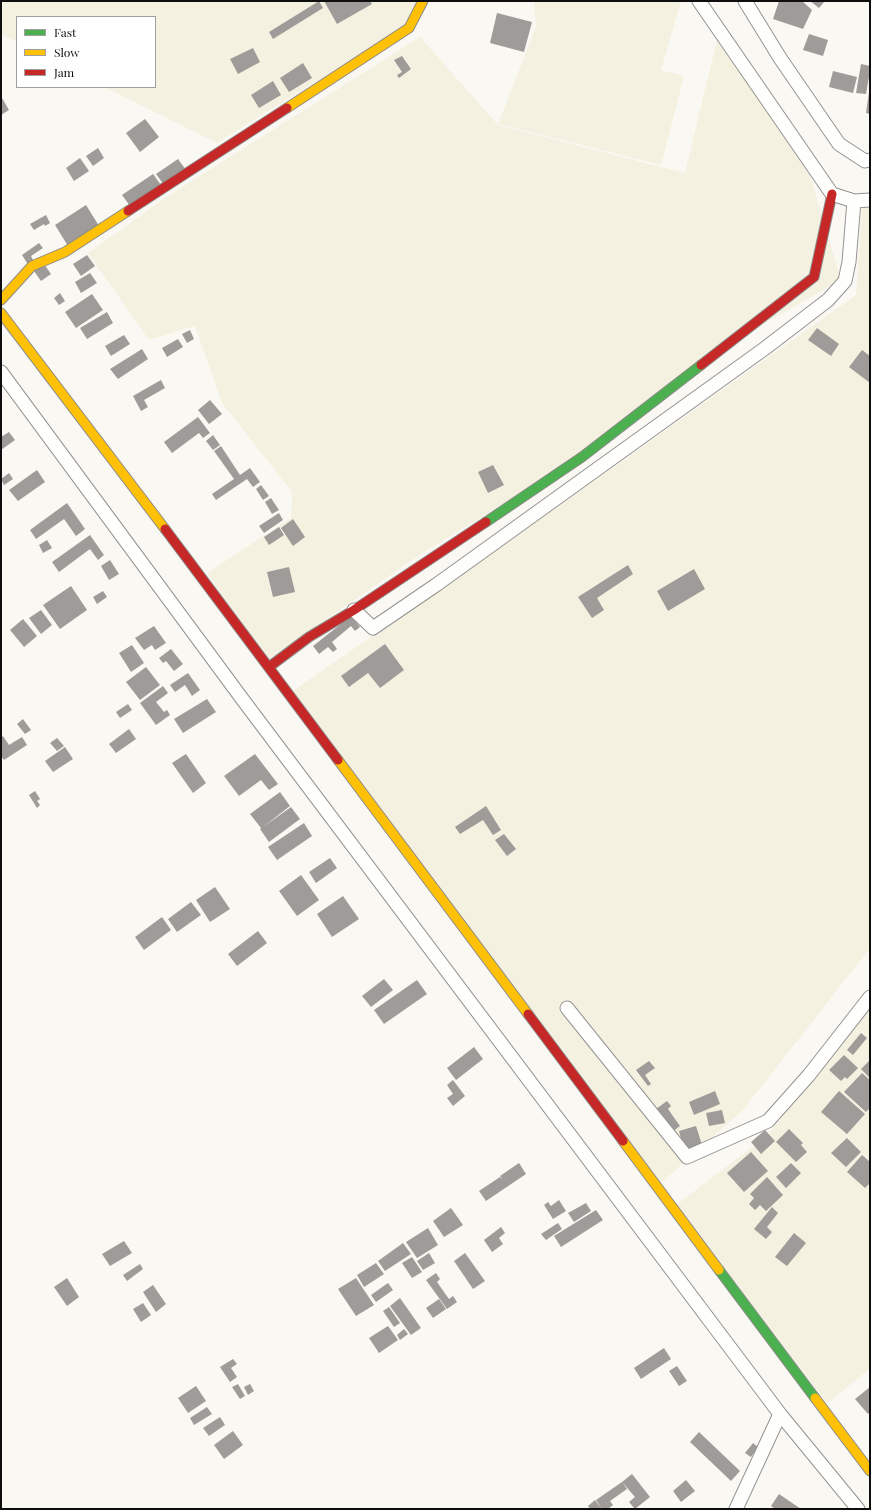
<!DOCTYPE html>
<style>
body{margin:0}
#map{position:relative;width:871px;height:1510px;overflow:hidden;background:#faf8f3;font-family:"Playfair Display",serif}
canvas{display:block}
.frame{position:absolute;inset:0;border:2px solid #0e0e0e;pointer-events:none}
.legend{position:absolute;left:16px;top:16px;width:140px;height:72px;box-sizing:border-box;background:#fff;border:1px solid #9f9f9f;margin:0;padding:5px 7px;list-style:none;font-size:12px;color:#0e0e0e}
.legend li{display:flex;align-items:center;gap:8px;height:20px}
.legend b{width:20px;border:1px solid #9f9f9f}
</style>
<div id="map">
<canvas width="871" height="1510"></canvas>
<div class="frame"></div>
<ul class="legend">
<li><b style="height:5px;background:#4caf50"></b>Fast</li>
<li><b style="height:5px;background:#ffc107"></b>Slow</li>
<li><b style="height:5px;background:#c62828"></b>Jam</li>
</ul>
</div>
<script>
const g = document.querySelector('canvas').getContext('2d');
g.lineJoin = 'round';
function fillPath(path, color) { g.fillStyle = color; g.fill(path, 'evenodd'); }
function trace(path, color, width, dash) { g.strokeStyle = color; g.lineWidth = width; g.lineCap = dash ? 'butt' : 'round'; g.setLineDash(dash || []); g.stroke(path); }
fillPath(new Path2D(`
 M1 1H419L406 26 217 143 104 87H155V17H17V42L1 34Z
 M534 1H681L661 70 684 76 661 165 498 124 536 27Z
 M420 37 498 125 685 173 717 40 808 168 841 280 698 361 580 456 415 558 268 660 207 573 291 518 292 492 222 403 195 326 149 340 88 253 168 196Z
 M862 203H870V948L743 1110 660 1184 287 695 535 523 856 295Z
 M870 1004V1369L827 1403 676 1205 767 1136Z`), '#f5f1e1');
fillPath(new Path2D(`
 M319 1 323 8 273 39 269 32Z
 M324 1H370L372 4 337 24Z
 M779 1H802L812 10 803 29 773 19Z
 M810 1H825L819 8Z
 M497 13 532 22 524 52 490 43Z
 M809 34 828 40 823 56 803 50Z
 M253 48 260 62 238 74 230 59Z
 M402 56 411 69 399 78 397 75 402 72 394 60Z
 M303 63 312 78 289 92 280 78Z
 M861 64 870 66V77H869L866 94 856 93Z
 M833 71 857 77 853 93 829 87Z
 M273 81 281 95 259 108 251 95Z
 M869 92H870V114L866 113Z
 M2 98 9 110 1 115V99Z
 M145 119 159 137 140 152 126 133Z
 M98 148 104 158 93 166 86 156Z
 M80 158 89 171 74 181 66 168Z
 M178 159 186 170 164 185 156 174Z
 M153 174 161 185 130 206 122 195Z
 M86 205 99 226 68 246 55 225Z
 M46 215 50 223 45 226 44 224 34 230 30 224Z
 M39 243 43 248 31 256 34 262 29 266 22 255Z
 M87 255 95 266 81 276 73 264Z
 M44 264 51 274 41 281 34 271Z
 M90 273 97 283 81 293 75 282Z
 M60 293 65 301 59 305 54 298Z
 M92 294 103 310 76 328 65 312Z
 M107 312 113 323 87 339 80 328Z
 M817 328 839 344 831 356 808 340Z
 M190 330 194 339 187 343 182 334Z
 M124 335 130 344 111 356 105 346Z
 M178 339 183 347 167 357 162 348Z
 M142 349 148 359 118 379 110 369Z
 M862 350 870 356V383L849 367Z
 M161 380 165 388 144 400 148 407 141 411 133 396Z
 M210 400 222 414 209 424 198 410Z
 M198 417 210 433 203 438 199 433 172 453 164 442Z
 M9 432 15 440 1 450V437Z
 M213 435 220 445 213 450 206 441Z
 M221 446 240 475 250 468 260 482 253 487 247 479 216 500 212 494 234 479 214 451Z
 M493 465 504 485 488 493 478 472Z
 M37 470 45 482 18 501 9 490Z
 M9 473 13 479 4 485 1 479Z
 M261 485 269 496 263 500 256 489Z
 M271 498 279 510 272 514 265 502Z
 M67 503 85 529 76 536 64 519 36 539 30 530Z
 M279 513 283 520 264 533 259 526Z
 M293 519 305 537 293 546 281 528Z
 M279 527 284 535 269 545 264 537Z
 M90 535 104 555 98 560 90 549 59 572 52 562Z
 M47 540 52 548 43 553 39 545Z
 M110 560 119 574 109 580 101 566Z
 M628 565 633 574 597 598 604 610 592 618 578 597Z
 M289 567 295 592 273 597 267 572Z
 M694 569 705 589 668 611 657 591Z
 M71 586 87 610 60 629 43 605Z
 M103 591 107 597 97 604 93 597Z
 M41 610 52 625 41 634 29 618Z
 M351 616 360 627 355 631 351 626 332 642 337 649 333 652 328 647 319 654 313 646Z
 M23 619 37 636 24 647 10 630Z
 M154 626 166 643 155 650 152 645 144 650 135 638Z
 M385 644 404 670 380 688 368 673 349 687 341 676Z
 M132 645 144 663 131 672 119 653Z
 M171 649 183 664 174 671 166 661 163 663 159 658Z
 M146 667 160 685 140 700 126 682Z
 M188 673 200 690 192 696 185 685 175 692 170 685Z
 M163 686 168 693 156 702 164 712 167 710 170 715 156 725 140 703Z
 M207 699 216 712 183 733 174 719Z
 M128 704 132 710 120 718 116 712Z
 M23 719 31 730 25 734 17 724Z
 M129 729 136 739 116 753 109 744Z
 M3 736 9 745 22 737 27 745 4 760 1 756V738Z
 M57 738 64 746 57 751 50 743Z
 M65 747 73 759 53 772 45 761Z
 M186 754 206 783 193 793 172 763Z
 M255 754 278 784 269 790 261 780 239 796 224 776Z
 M35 791 40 799 37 801 40 805 37 808 29 795Z
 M280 792 290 806 263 827 291 807 300 819 269 842 260 829 261 828 250 814Z
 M486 806 501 830 493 835 483 820 460 834 455 827Z
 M304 823 312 836 277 860 268 847Z
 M504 834 516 849 507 856 495 840Z
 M330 858 337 868 316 883 309 872Z
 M301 875 319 900 297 916 279 891Z
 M215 887 230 909 210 922 196 900Z
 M343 896 359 919 332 937 317 914Z
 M191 902 201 915 177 932 168 919Z
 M162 917 171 930 144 950 135 937Z
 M258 931 267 943 237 966 228 954Z
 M384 979 393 990 371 1007 362 996Z
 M417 980 427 994 384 1024 374 1010Z
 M861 1033 867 1038 853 1055 847 1050Z
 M474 1047 483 1059 456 1080 447 1068Z
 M844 1055 858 1068 847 1079 845 1077 841 1081 829 1070Z
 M870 1060V1078L861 1069Z
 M649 1061 655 1068 645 1075 651 1084 648 1086 636 1070Z
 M862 1073 870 1080V1108L866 1112 844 1092Z
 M453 1080 465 1096 453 1106 447 1098 453 1094 447 1085Z
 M715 1091 720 1104 694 1115 689 1102Z
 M839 1091 865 1114 847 1134 821 1112Z
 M667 1101 671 1106 668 1109 680 1126 672 1132 656 1109Z
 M722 1110 725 1123 709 1126 706 1113Z
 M696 1126 702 1145 684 1150 679 1131Z
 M789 1129 803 1143 801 1145 807 1152 796 1162 776 1142Z
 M765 1130 775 1141 761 1154 751 1142Z
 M847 1138 861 1152 846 1167 831 1153Z
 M751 1152 768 1171 744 1192 727 1173Z
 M862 1155 870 1162V1183L865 1188 847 1172Z
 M519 1163 526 1174 486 1201 479 1191 500 1177 503 1180 500 1176Z
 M791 1163 801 1173 786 1188 776 1177Z
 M767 1177 783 1195 766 1211 760 1205 755 1210 749 1204 754 1198 750 1194Z
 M559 1200 566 1211 553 1219 544 1205 548 1202 551 1206Z
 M586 1203 591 1211 574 1222 568 1213Z
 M772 1207 778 1213 767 1227 772 1232 766 1239 754 1229Z
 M451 1208 463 1225 444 1237 433 1221Z
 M596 1210 603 1220 561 1247 554 1236Z
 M558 1223 562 1229 546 1240 541 1234Z
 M501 1227 505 1233 499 1238 503 1244 492 1252 484 1240Z
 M428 1228 438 1245 417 1258 406 1242Z
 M794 1233 806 1243 787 1266 775 1257Z
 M124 1241 132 1253 110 1266 102 1254Z
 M403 1243 411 1254 385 1271 378 1261Z
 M429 1253 435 1263 423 1270 417 1261Z
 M465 1253 485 1281 473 1289 454 1261Z
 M412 1257 422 1272 412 1278 402 1263Z
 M376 1263 384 1274 364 1287 357 1275Z
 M140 1264 143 1269 127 1281 123 1275Z
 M436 1273 440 1279 437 1282 449 1299 453 1296 457 1302 447 1309 426 1280Z
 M67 1278 79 1297 67 1306 54 1287Z
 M356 1278 374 1305 356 1316 338 1289Z
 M388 1283 393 1290 376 1302 371 1295Z
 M153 1285 166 1304 156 1312 143 1292Z
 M400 1298 421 1328 411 1335 390 1306Z
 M439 1299 446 1309 433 1318 426 1308Z
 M143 1303 151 1315 141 1322 133 1309Z
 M389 1307 400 1323 394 1327 383 1311Z
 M388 1326 398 1340 379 1353 369 1338Z
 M404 1329 408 1334 400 1340 397 1335Z
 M664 1348 671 1359 641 1379 634 1368Z
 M233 1359 237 1364 231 1368 237 1377 230 1382 220 1367Z
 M677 1366 687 1381 679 1386 669 1371Z
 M238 1384 245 1396 240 1399 232 1387Z
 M250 1384 254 1391 248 1395 244 1387Z
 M196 1386 206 1401 188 1413 178 1398Z
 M870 1387V1412L868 1414 855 1399Z
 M207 1407 212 1414 194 1425 190 1418Z
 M220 1417 225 1425 209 1436 203 1428Z
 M233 1431 243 1445 224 1459 214 1445Z
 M699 1432 740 1471 731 1481 690 1442Z
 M753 1443 758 1447 751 1457 745 1453Z
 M632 1474 650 1497 635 1509 629 1502 635 1497 622 1482Z
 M686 1480 695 1491 681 1502 673 1491Z
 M622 1482 627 1489 610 1501 613 1505 608 1509H602L596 1500Z
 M779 1494 801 1509H775L771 1506Z
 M595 1500 602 1509H590L588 1506Z`), '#9e9b98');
const street = new Path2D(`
 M699 1 832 194 854 201 870 200
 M745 1 780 58 839 144 865 161 870 160
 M1 372 243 700 780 1414 858 1509
 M354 610 373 628 436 585 764 349 828 300 845 281 849 262 854 201
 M567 1008 687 1157 768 1121 809 1075 870 997
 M736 1509 780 1414`);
const fast = new Path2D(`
 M486 522 582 457 701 365
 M719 1270 815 1398`);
const slow = new Path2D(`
 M287 108 409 28 423 1
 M1 300 32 266 65 252 128 211
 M1 313 165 529
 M338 760 528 1014
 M623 1141 719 1270
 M815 1398 870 1471`);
const jam = new Path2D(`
 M128 211 287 108
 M701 365 814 277 832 194
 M165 529 338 760
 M269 667 309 637 354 610 486 522
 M528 1014 623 1141`);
trace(street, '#949391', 15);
trace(fast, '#8b8a88', 11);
trace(slow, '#8b8a88', 11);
trace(jam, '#8b8a88', 11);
trace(street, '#fefefd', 13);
trace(fast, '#4caf50', 9);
trace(slow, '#ffc107', 9);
trace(jam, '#c62828', 9);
</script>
